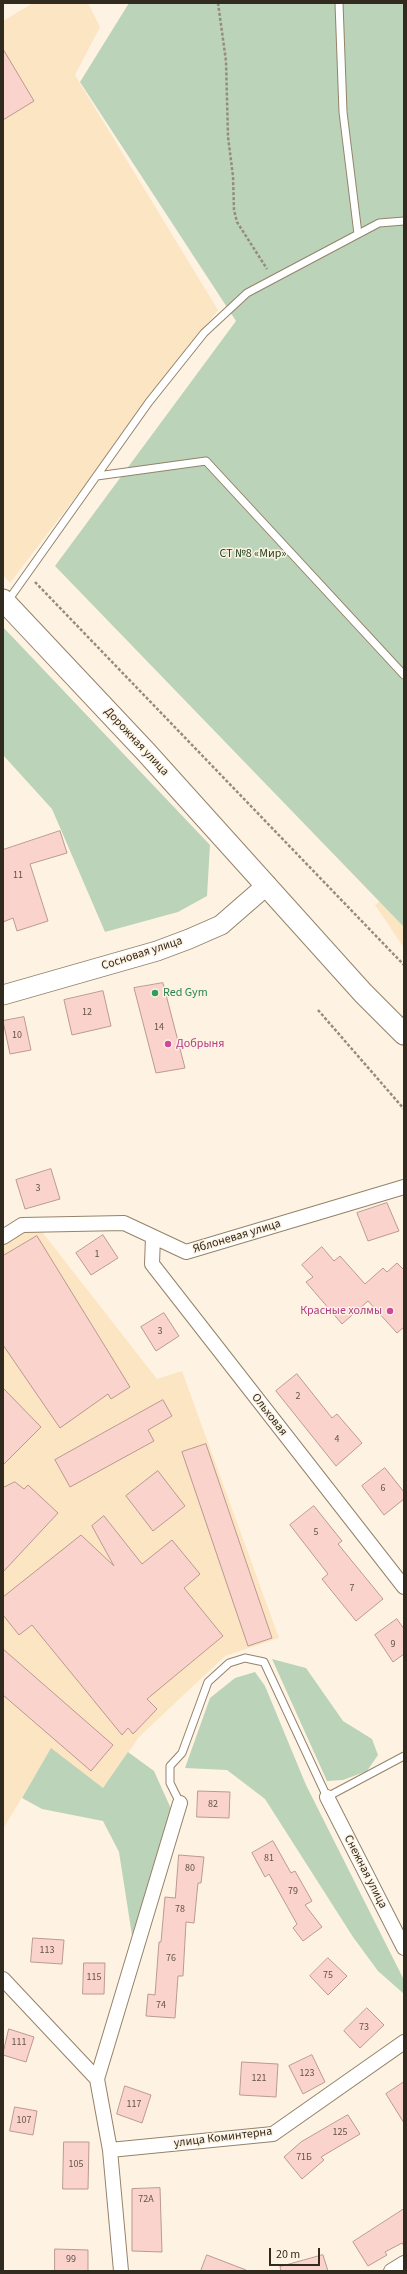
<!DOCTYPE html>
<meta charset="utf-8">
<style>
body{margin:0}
#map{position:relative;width:407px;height:2274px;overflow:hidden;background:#fef3e3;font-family:"Source Sans 3",sans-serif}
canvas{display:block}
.frame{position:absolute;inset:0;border:4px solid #312a1f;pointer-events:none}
.scale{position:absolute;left:269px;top:2248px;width:51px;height:18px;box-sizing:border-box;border:2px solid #312a1f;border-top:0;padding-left:5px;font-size:12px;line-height:14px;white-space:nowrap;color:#312a1f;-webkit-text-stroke:3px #fef3e3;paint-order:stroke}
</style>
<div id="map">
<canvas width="407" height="2274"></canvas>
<div class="frame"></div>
<div class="scale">20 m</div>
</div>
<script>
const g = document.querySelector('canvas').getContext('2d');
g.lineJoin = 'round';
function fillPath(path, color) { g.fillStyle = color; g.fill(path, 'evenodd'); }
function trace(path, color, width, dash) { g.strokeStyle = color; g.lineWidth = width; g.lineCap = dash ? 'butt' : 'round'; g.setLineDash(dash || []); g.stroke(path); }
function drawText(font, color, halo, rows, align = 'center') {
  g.font = font + ' "Source Sans 3",sans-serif'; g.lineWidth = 3; g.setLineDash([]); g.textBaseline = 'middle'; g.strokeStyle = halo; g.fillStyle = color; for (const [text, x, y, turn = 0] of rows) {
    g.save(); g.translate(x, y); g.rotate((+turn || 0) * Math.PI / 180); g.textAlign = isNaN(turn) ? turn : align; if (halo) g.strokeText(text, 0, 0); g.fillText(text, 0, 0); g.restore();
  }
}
fillPath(new Path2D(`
 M33 3H88L100 27 75 75 218 310 10 583 3 575V21Z
 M404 882V948L375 905Z
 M28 1230 43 1233 157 1379 182 1371 279 1638 225 1656 139 1737 103 1789 51 1749 3 1829V1240Z`), '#fce5c2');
fillPath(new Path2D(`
 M129 3H404V927L55 566 236 321 80 82Z
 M3 627 210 845 207 896 178 912 105 932 52 809 3 755Z
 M272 1659 306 1668 343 1721 372 1739 378 1755 367 1771 343 1780 327 1781Z
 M255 1672 265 1686 306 1785 403 1978 404 1994 378 1971 353 1937 265 1799 227 1770 185 1768 210 1698 235 1678Z
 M51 1748 103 1788 128 1752 154 1771 172 1811 133 1942 119 1852 103 1821 42 1809 22 1798Z`), '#bbd3b9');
const building = new Path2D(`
 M3 49 34 101 3 120Z
 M60 831 67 853 30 864 48 921 17 931 13 918 3 922V850Z
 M163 983 185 1068 156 1073 134 988Z
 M103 991 111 1026 72 1035 64 1000Z
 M24 1017 31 1050 10 1054 3 1021Z
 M51 1169 60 1199 25 1209 16 1180Z
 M387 1203 399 1231 368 1241 357 1213Z
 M103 1235 118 1258 91 1275 76 1253Z
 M37 1236 130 1387 111 1399 108 1394 60 1428 3 1345V1256Z
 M322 1247 334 1261 340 1256 365 1284 383 1268 387 1272 397 1263 404 1270V1327L397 1333 368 1301 342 1324 306 1282 313 1277 302 1265Z
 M164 1313 179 1336 156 1351 141 1327Z
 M297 1374 332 1418 337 1414 362 1443 336 1466 276 1391Z
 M3 1388 41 1427 3 1465Z
 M163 1400 172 1416 148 1430 154 1441 70 1487 55 1460Z
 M206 1444 272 1638 248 1646 182 1452Z
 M385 1468 404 1492V1499L384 1515 362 1486Z
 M158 1471 185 1506 153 1531 126 1496Z
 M15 1482 24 1489 28 1485 58 1513 3 1572V1488Z
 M314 1506 342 1541 338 1544 383 1599 356 1621 322 1579 328 1574 290 1525Z
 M104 1516 142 1564 172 1540 200 1574 184 1588 223 1636 147 1699 157 1709 133 1734 128 1728 122 1735 32 1625 19 1635 3 1615V1597L81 1535 114 1566 92 1526Z
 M397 1619 404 1629V1654L393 1662 375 1635Z
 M3 1649 113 1745 91 1771 3 1695Z
 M198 1791 230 1792 229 1818 197 1817Z
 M273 1841 291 1873 295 1871 312 1901 305 1905 322 1927 303 1941 293 1928 297 1924 269 1874 265 1877 252 1853Z
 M179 1855 204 1857 201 1883H198L194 1923 186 1922 183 1976H178L175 2018 146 2016 148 1994 155 1995 159 1942H161L165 1897 175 1898Z
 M33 1938 64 1940 62 1964 31 1962Z
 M328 1958 347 1976 328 1995 310 1976Z
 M84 1963H105L104 1994H83Z
 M367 2008 384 2025 360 2048 344 2031Z
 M9 2029 34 2037 26 2062 3 2055Z
 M312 2055 325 2082 303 2094 289 2066Z
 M242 2062 278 2064 276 2097 240 2095Z
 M404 2082V2123L386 2094Z
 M125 2086 151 2095 142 2123 117 2114Z
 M15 2107 37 2111 33 2135 10 2131Z
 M348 2115 360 2134 321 2157 324 2160 302 2179 284 2157 301 2142Z
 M64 2142H89L88 2189H63Z
 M160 2188 162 2252 132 2251V2189Z
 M404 2209V2246L402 2243 385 2252 387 2255 368 2266 353 2242Z
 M55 2249 88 2250V2271H55Z
 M207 2255 246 2270V2271H201Z
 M323 2255 328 2271H281L280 2267Z`);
fillPath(building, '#f9d3cc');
trace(building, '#bb9993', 1);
const lane = new Path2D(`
 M339 3 343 112 358 234
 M97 476 206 461 404 675
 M7 602 149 402 204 333 247 293 379 223 404 221
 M180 1803 170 1783V1766L182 1753 208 1682 229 1663 245 1658 264 1662 327 1797 404 1756`);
const street = new Path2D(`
 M3 1237 22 1225 124 1223 186 1252 404 1187
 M153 1237 152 1264 404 1587
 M327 1797 404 1948
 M3 1979 97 2079 110 2150 121 2271
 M97 2079 180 1803
 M110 2150 273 2134 404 2042
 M391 2271 404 2263`);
const secondary = new Path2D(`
 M3 995 157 951 189 939 221 925 267 885`);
const primary = new Path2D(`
 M3 600 146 752 363 993 404 1034`);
trace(lane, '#948369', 9);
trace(street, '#948369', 16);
trace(secondary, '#948369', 21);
trace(primary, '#948369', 23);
trace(new Path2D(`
 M218 3 226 61 228 137 233 176 234 210 237 222 267 269
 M35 582 404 965
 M318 1010 404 1109`), '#958c7f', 2.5, [3, 2]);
trace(lane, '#fff', 7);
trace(street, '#fff', 14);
trace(secondary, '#fff', 19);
trace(primary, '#fff', 21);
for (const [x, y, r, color] of [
 [155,993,4,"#2e9e5b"],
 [168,1044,4,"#d1479c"],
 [390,1311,4,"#d1479c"]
]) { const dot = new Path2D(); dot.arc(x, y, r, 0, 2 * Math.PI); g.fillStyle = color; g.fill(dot); trace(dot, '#fef3e3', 1.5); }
drawText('10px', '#63544a', null, [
 ["11",18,876],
 ["12",87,1013],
 ["14",159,1028],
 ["10",17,1036],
 ["3",38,1189],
 ["1",97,1255],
 ["3",160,1332],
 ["2",298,1397],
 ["4",337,1440],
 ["6",383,1489],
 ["5",316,1533],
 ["7",352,1589],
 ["9",393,1645],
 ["82",213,1805],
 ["81",269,1859],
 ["80",190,1869],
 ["79",293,1892],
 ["78",180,1910],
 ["113",47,1951],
 ["76",171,1959],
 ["75",328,1976],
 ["115",94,1978],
 ["74",161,2006],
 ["73",364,2028],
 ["111",19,2043],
 ["123",307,2074],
 ["121",259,2079],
 ["117",134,2105],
 ["107",24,2121],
 ["125",340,2133],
 ["71Б",304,2158],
 ["105",76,2165],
 ["72А",146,2200],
 ["99",71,2260]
]);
drawText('12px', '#20431e', '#fef3e3', [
 ["СТ №8 «Мир»",253,554]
]);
drawText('12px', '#312a1f', '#fef3e3', [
 ["Дорожная улица",136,742,47],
 ["Сосновая улица",142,954,-18],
 ["Яблоневая улица",237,1237,-17],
 ["Ольховая",269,1415,52],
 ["Снежная улица",365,1872,63],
 ["улица Коминтерна",223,2138,-7]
]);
drawText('12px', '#27864d', '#fef3e3', [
 ["Red Gym",163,993]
], 'left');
drawText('12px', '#b23c85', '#fef3e3', [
 ["Добрыня",176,1044],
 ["Красные холмы",382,1311,"right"]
], 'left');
</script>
